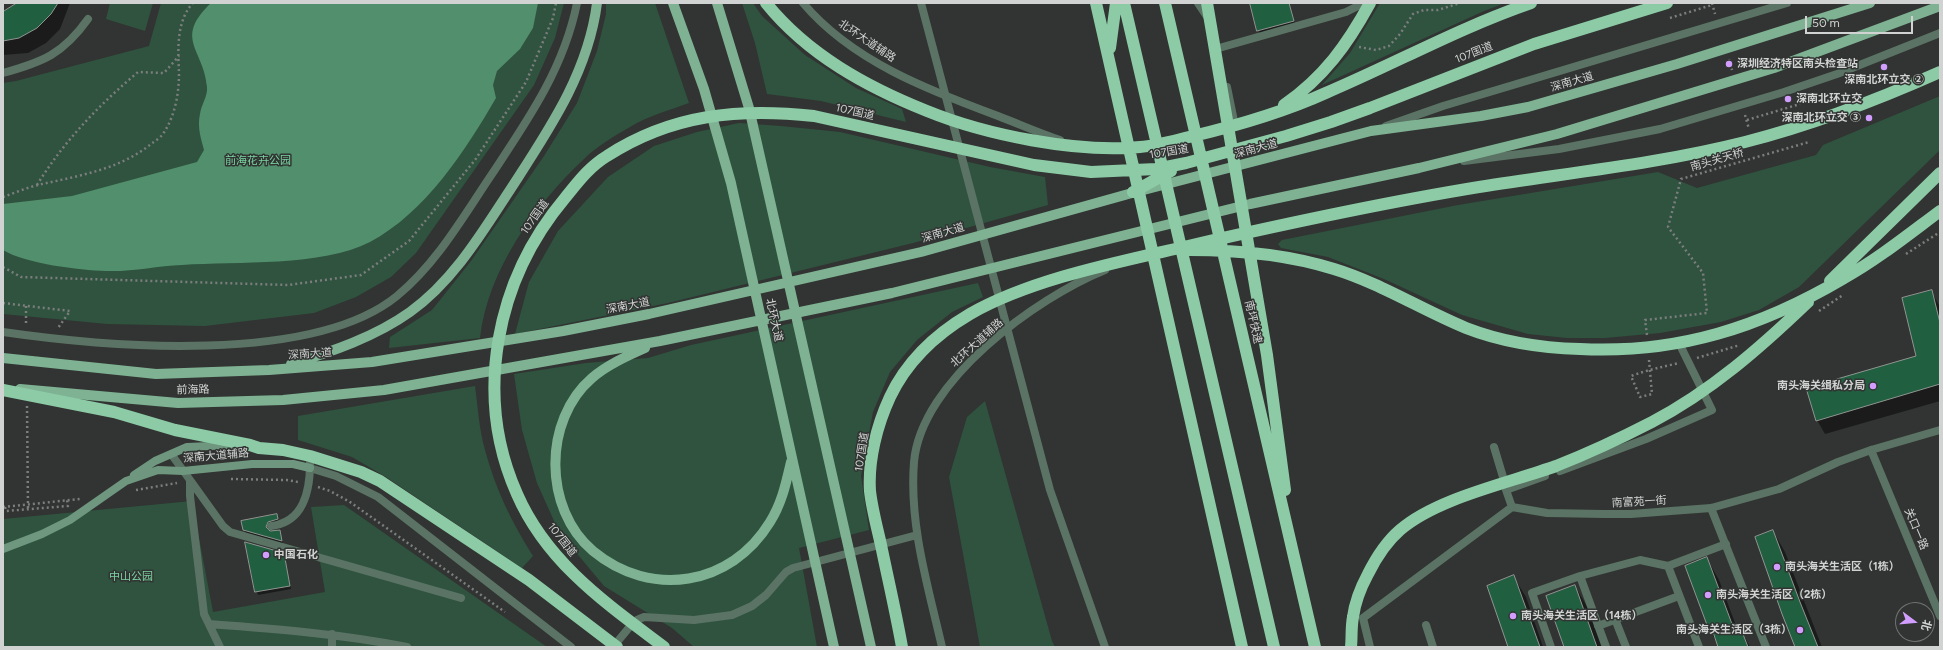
<!DOCTYPE html>
<meta charset="utf-8">
<style>
body{margin:0}
#map{position:relative;width:1943px;height:650px;overflow:hidden;background:#313432;font-family:Figtree,"Noto Sans SC",sans-serif}
canvas{display:block}
.frame{position:absolute;inset:0;border:4px solid #d1d3d2;pointer-events:none}
.north{position:absolute;left:1895px;top:602px;width:40px;height:40px;box-sizing:border-box;background:#313432;border:1px solid #717472;border-radius:50%;rotate:106deg;font-size:11px;font-weight:700;line-height:16px;text-align:center;color:#d1d3d2}
.north::after{content:'';display:block;margin:auto;width:14px;height:18px;background:#d19dfe;clip-path:polygon(50% 0,100% 100%,50% 72%,0 100%)}
.scale{position:absolute;left:1805px;top:16px;width:108px;height:18px;box-sizing:border-box;border:2px solid #d1d3d2;border-top:0;padding-left:5px;font-size:12px;line-height:14px;white-space:nowrap;color:#d1d3d2;-webkit-text-stroke:3px #313432;paint-order:stroke}
</style>
<div id="map">
<canvas width="1943" height="650"></canvas>
<div class="frame"></div>
<div class="north">北</div>
<div class="scale">50 m</div>
</div>
<script>
const g = document.querySelector('canvas').getContext('2d');
g.lineJoin = 'round';
function fillPath(path, color) { g.fillStyle = color; g.fill(path, 'evenodd'); }
function trace(path, color, width, dash) { g.strokeStyle = color; g.lineWidth = width; g.lineCap = dash ? 'butt' : 'round'; g.setLineDash(dash || []); g.stroke(path); }
function drawText(font, color, halo, rows, align = 'center') {
  g.font = font + ' Figtree,"Noto Sans SC",sans-serif'; g.lineWidth = 3; g.setLineDash([]); g.textBaseline = 'middle'; g.strokeStyle = halo; g.fillStyle = color; for (const [text, x, y, turn = 0] of rows) {
    g.save(); g.translate(x, y); g.rotate((+turn || 0) * Math.PI / 180); g.textAlign = isNaN(turn) ? turn : align; if (halo) g.strokeText(text, 0, 0); g.fillText(text, 0, 0); g.restore();
  }
}
fillPath(new Path2D(`
 M110 3H153L145 31 106 19Z
 M161 3H564L555 38 534 85 416 253 391 277 356 297 314 313 205 326 107 324 3 314V83L16 81 149 46Z
 M606 3H655L689 103C670 110 648 116 630 127 616 135 594 148 583 160 534 206 488 270 480 338L389 348 390 337 432 310 471 261 544 156 577 103 597 51 606 14Z
 M742 3H753L762 16 805 55 856 88 902 109 906 122 821 101 767 94 755 43Z
 M1380 3H1505L1484 11 1322 85 1350 53Z
 M1940 96V150L1799 287 1759 310 1721 322 1660 333 1605 338H1567L1528 334 1462 315 1384 279 1328 257 1281 248 1278 244 1282 240 1458 205 1658 172 1697 188 1816 155 1823 145Z
 M739 123 781 126 840 132 990 167 1045 177 1048 205 913 243 668 303 515 334 529 282 558 231 608 177 654 146 697 132Z
 M978 283 983 297 952 312 917 340 890 372 873 412 861 476 869 530 799 548 817 647H694L672 628 604 586 559 532 537 483 522 430 514 374 586 363 648 358 691 345Z
 M475 386C478 407 479 429 485 450 495 488 512 523 533 556L522 568 386 477 352 457 298 440V416Z
 M985 401 1052 641 1055 647H980L949 477 967 417Z
 M192 501 213 612 325 592 311 507 344 505 547 647H3V519Z`), '#2f533f');
fillPath(new Path2D(`
 M211 3H538L533 28 520 49 497 71 493 85 496 98C466 150 425 213 370 242 322 267 237 261 182 265 157 266 131 272 106 271 79 270 26 264 3 250V204L72 196 197 162 204 150C201 139 197 127 200 114 201 105 208 96 207 87 204 49 173 39 211 3Z`), '#528f6d');
fillPath(new Path2D(`
 M17 3H70L60 29 46 43 28 53 3 55V12Z
 M1251 3H1289L1295 24 1260 34Z
 M1931 291 1940 307V401L1825 434 1817 420 1917 357Z
 M276 515 279 522 269 525 267 530 269 532 279 531 283 544 246 533 244 530Z
 M1773 531 1785 552 1822 647H1797Z
 M246 543 283 554 291 589 258 595Z
 M1707 559 1719 580 1738 631 1741 630 1750 647H1719L1711 632Z
 M1513 576 1526 597 1543 647H1509Z
 M1575 586 1589 610 1602 647H1565Z`), '#0007');
const building = new Path2D(`
 M17 3H58L51 14 37 28 19 38 3 41V12Z
 M1250 3H1289L1294 21 1257 31Z
 M1932 290 1940 323V384L1816 421 1806 388 1916 356 1902 298Z
 M277 514 278 519 268 522 266 527 270 531 280 530 282 541 243 530 241 521Z
 M1773 530 1800 602 1818 647H1795L1782 614 1755 537Z
 M245 542 284 553 290 586 255 592Z
 M1707 557 1735 632 1741 629 1748 647H1718L1713 632 1710 633 1685 566Z
 M1514 575 1540 647H1508L1487 586Z
 M1575 585 1597 647H1564L1546 596Z`);
fillPath(building, '#205f40');
trace(building, '#919592', 1);
trace(new Path2D(`
 M1712 3 1715 14
 M1670 18 1712 5
 M1359 47 1376 50 1389 46 1400 34 1413 14 1424 10H1438L1460 3
 M1729 59 1732 70
 M1745 115 1749 129
 M1747 120 1800 104
 M37 185C64 141 99 105 138 72L164 73 179 56
 M3 197C14 193 26 188 38 185 77 176 119 170 151 144 155 141 160 138 163 134 175 116 179 94 179 73 178 50 176 21 193 3
 M1906 254 1940 232
 M3 267 21 277 288 285 361 275 409 241 475 160 526 82 553 18 556 3
 M3 303 70 311 58 328
 M26 306V325
 M1819 311 1843 295
 M1647 335 1645 320 1707 313 1703 273 1668 227 1681 179 1809 142
 M1697 358 1740 345
 M1649 360 1652 394 1640 397 1631 376C1647 370 1662 367 1679 363
 M27 406 28 509
 M231 479 287 480 298 482
 M318 487 330 491 350 502 505 612
 M136 490 177 483
 M3 507 80 499
 M5 507 6 511 68 506 67 500`), '#7b7e7c', 2.5, [2, 3]);
trace(new Path2D(`
 M803 3C852 61 928 90 998 116 1019 124 1039 133 1060 140
 M1198 3 1208 18
 M1219 48 1346 12 1364 3
 M3 73C43 62 63 54 88 19
 M1227 87 1235 126
 M1386 126 1443 106 1787 3
 M1464 161 1559 149 1660 129 1784 92 1837 74 1940 33
 M1494 447 1506 487
 M174 458 190 480V496L204 614 220 647
 M310 468 336 476 378 497 571 647
 M190 480 223 526 230 532 461 598
 M1711 508 1766 647
 M271 526C304 522 310 491 310 463
 M1668 566 1699 647
 M1615 619 1626 647
 M209 624C276 629 341 634 407 647
 M1426 625 1433 647
 M1598 626 1679 596
 M332 647V634
 M613 647 632 624 637 620 644 617 694 620 732 615 752 606 766 595 786 572 793 568 917 535
 M942 647C928 586 909 525 914 462 921 381 1036 298 1105 270
 M1551 647 1532 593 1580 576
 M1606 647 1580 576 1640 560 1668 566 1726 544`), '#5a7364', 8);
trace(new Path2D(`
 M921 3 1050 490 1105 647
 M3 332C107 347 312 365 397 296 437 263 463 217 492 174 528 120 564 68 577 3
 M1871 450 1940 616
 M1560 471 1646 439 1712 410 1679 343
 M1512 507 1506 490 1545 476
 M1370 647 1363 618 1512 507 1547 513 1604 514H1631L1711 508 1779 489 1838 462 1871 450 1940 430`), '#5a7364', 8);
trace(new Path2D(`
 M134 475 155 461 187 447 233 445
 M3 549 42 534 70 520 126 481 158 470 183 471 252 464H293L310 468`), '#6f977f', 8);
trace(new Path2D(`
 M673 3 704 89 731 183 834 647
 M717 3 749 108 871 647
 M645 348C627 356 607 365 592 378 543 420 543 509 593 551 651 599 731 586 770 522 782 503 786 483 791 462
 M3 358 156 374 269 370 372 362 563 331 649 314 921 252 1132 193 1371 131 1481 116 1528 107 1677 64 1870 3
 M291 364C331 352 375 337 410 312 452 282 480 236 508 193 546 134 588 75 597 3
 M20 389 178 403 283 400 384 390 660 341 892 293 1250 204 1419 168 1557 134 1774 68 1940 6`), '#7eb293', 10);
trace(new Path2D(`
 M766 3C808 55 867 87 927 111 986 135 1076 153 1140 147 1156 146 1173 141 1189 137 1236 126 1284 112 1328 92 1396 63 1461 27 1531 3
 M1096 3 1242 647
 M1124 3 1274 647
 M1165 3 1315 647
 M1207 3 1267 355 1285 490
 M1110 48 1116 3
 M1284 105C1324 77 1347 45 1370 3
 M1133 192 1171 171
 M1190 250C1237 250 1289 255 1334 269 1380 283 1422 310 1466 328 1502 342 1541 348 1580 349 1678 354 1761 327 1844 278 1878 259 1909 234 1940 211
 M1830 281 1940 173
 M3 390 114 412 175 430 250 445 259 448 283 450 310 456 361 472 380 481 529 580 617 647
 M664 647C607 604 547 563 517 494 473 395 496 280 565 198 578 182 589 167 607 156 672 114 739 108 814 116L1034 165 1091 172 1156 169 1186 163 1286 136 1331 122 1370 108 1534 44 1667 3
 M902 647C896 613 888 579 881 545 877 527 872 509 870 491 868 460 877 425 890 397 907 361 936 334 970 314 1031 279 1119 262 1188 246 1284 224 1381 203 1479 187 1567 173 1658 164 1745 142 1812 125 1877 100 1940 72
 M1351 647C1352 637 1351 627 1353 617 1355 602 1361 587 1368 574 1376 558 1386 542 1400 530 1437 498 1509 483 1556 466 1589 453 1621 438 1652 422 1711 391 1760 348 1808 302`), '#8ccba6', 12);
for (const [x, y, r, color] of [
 [1729,64,4,"#d19dfe"],
 [1884,67,4,"#d19dfe"],
 [1788,99,4,"#d19dfe"],
 [1869,118,4,"#d19dfe"],
 [1873,386,4,"#d19dfe"],
 [266,555,4,"#d19dfe"],
 [1777,567,4,"#d19dfe"],
 [1708,595,4,"#d19dfe"],
 [1513,616,4,"#d19dfe"],
 [1800,630,4,"#d19dfe"]
]) { const dot = new Path2D(); dot.arc(x, y, r, 0, 2 * Math.PI); g.fillStyle = color; g.fill(dot); trace(dot, '#313432', 1.5); }
drawText('11px', '#d1d3d2', '#313432', [
 ["北环大道辅路",867,41,34],
 ["107国道",1474,53,-21],
 ["深南大道",1572,82,-16],
 ["107国道",855,112,13],
 ["深南大道",1256,149,-15],
 ["107国道",1169,152,-10],
 ["南头关天桥",1717,160,-16],
 ["107国道",535,217,-55],
 ["深南大道",943,233,-16],
 ["深南大道",628,306,-11],
 ["北环大道",774,320,78],
 ["南坪快速",1253,322,77],
 ["北环大道辅路",977,343,-42],
 ["深南大道",310,354,-4],
 ["前海路",193,390,-1],
 ["107国道",862,452,-81],
 ["深南大道辅路",216,456,-5],
 ["南富苑一街",1639,502,-3],
 ["关口一路",1916,529,67],
 ["107国道",562,540,52]
]);
drawText('bold 11px', '#d1d3d2', '#313432', [
 ["深圳经济特区南头检查站",1737,64],
 ["深南北环立交 ②",1884,80,"center"],
 ["深南北环立交",1796,99],
 ["深南北环立交 ③",1861,118,"right"],
 ["南头海关缉私分局",1865,386,"right"],
 ["中国石化",274,555],
 ["南头海关生活区（1栋）",1785,567],
 ["南头海关生活区（2栋）",1716,595],
 ["南头海关生活区（14栋）",1521,616],
 ["南头海关生活区（3栋）",1792,630,"right"]
], 'left');
drawText('11px', '#7ad4a2', '#313432', [
 ["前海花卉公园",258,161],
 ["中山公园",131,577]
]);
</script>
